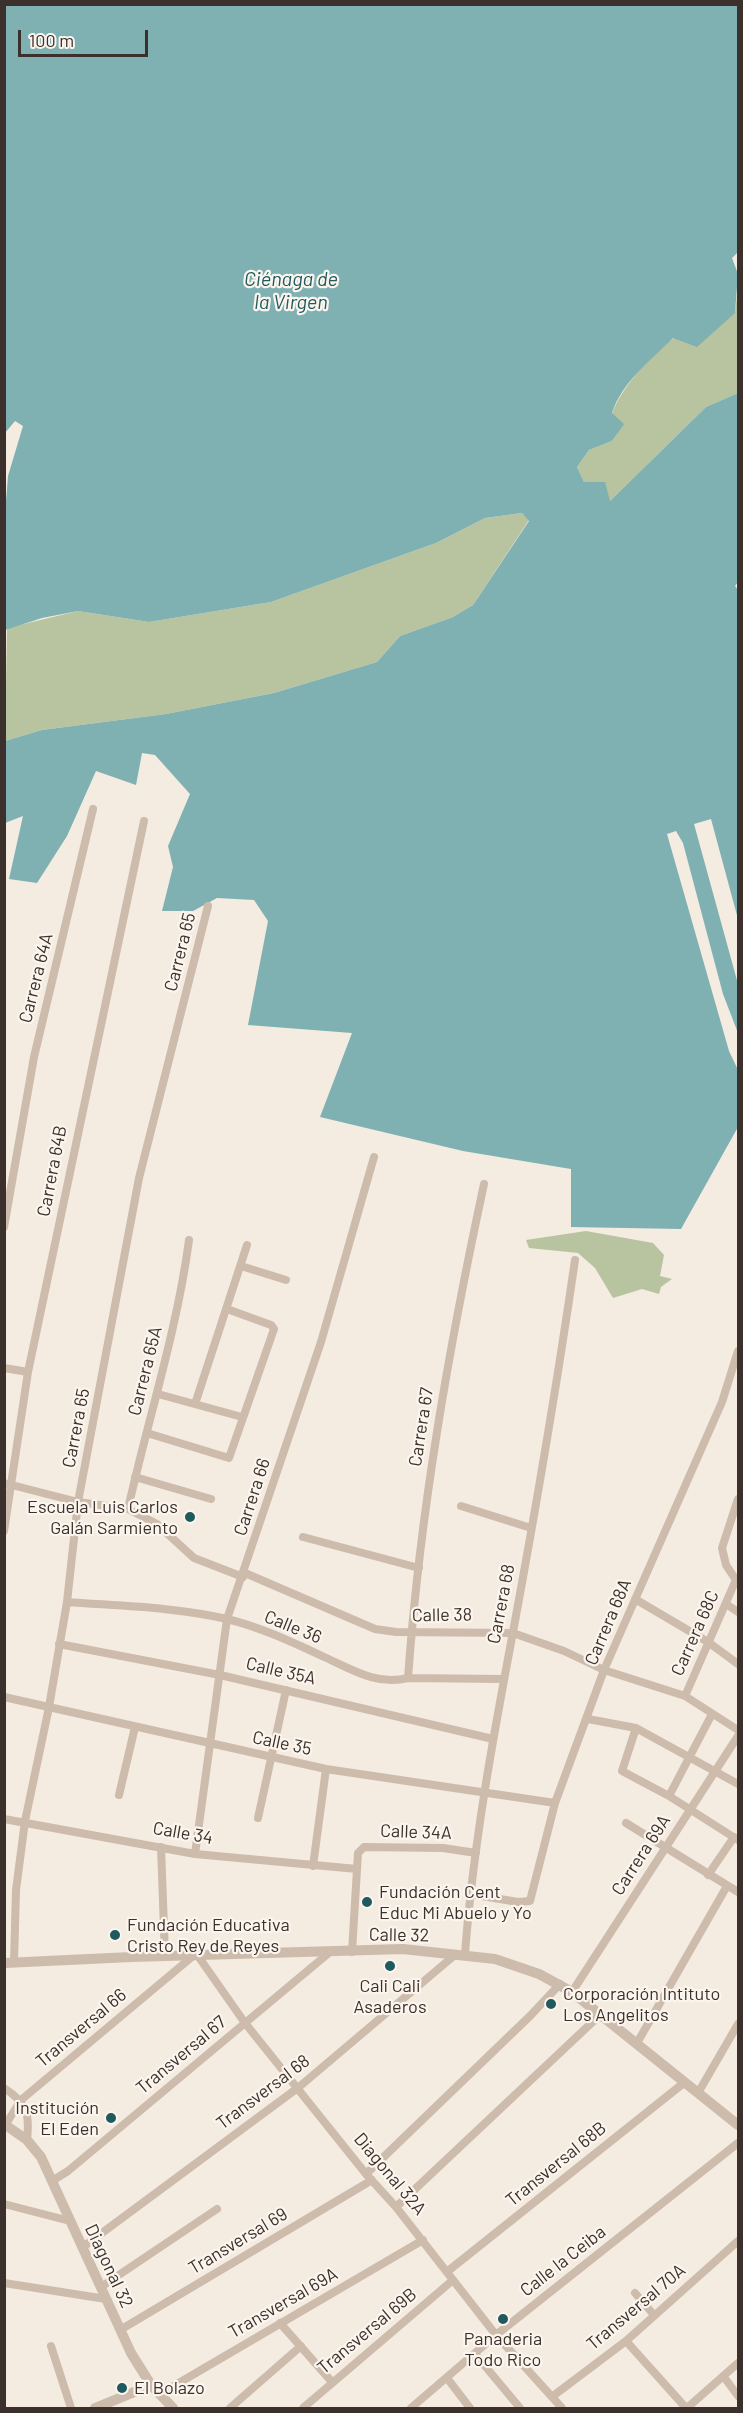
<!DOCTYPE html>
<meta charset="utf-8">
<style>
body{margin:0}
#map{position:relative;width:743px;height:2413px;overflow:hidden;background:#f4ebe1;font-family:Barlow,sans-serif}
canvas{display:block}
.frame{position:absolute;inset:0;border:6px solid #3b302b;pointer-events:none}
.scale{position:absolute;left:18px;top:30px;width:130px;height:27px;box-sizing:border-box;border:3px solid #3b302b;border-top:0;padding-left:8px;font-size:18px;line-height:21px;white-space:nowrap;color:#3b302b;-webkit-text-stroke:4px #fbf5ee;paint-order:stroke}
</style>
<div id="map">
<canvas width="743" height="2413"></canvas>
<div class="frame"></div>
<div class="scale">100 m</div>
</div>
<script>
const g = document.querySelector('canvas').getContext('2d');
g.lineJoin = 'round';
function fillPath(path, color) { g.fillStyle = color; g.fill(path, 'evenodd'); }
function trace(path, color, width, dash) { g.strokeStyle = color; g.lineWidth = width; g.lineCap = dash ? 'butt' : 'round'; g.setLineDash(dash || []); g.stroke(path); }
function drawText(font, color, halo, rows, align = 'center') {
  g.font = font + ' Barlow,sans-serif'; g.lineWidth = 4.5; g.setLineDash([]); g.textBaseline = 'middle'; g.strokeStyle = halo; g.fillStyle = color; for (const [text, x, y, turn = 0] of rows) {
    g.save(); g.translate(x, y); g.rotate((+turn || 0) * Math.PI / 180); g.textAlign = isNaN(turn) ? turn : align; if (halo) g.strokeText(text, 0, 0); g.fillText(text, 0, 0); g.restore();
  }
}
fillPath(new Path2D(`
 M738 286V393L706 407 610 501 584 482 577 467 589 450 612 441 623 424 612 414C619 391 653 351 674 338 691 326 716 321 735 313Z
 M522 513 529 520 473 605 453 617 400 636 377 662 274 693 166 714 42 730 5 741 7 628 78 611 149 622 271 602 436 543 485 518Z
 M586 1231 653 1243 664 1255 660 1276 672 1279 661 1287 659 1294 642 1289 613 1298 595 1268 578 1253 529 1248 526 1240Z`), '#b8c4a0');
fillPath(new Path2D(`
 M5 5H738V252L732 258 738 274 735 313 697 347 673 338C651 360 622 382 612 413L624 424 612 441 589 450 577 467 584 482H605L610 501 706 407 738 393V582L735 586 738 590V919L711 819 694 824 738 984V1033L723 994 683 843 676 831 667 834 729 1051 738 1070V1127L681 1229 571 1227V1169L463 1151 320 1117 352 1033 248 1025 268 921 254 900 217 898 193 911H162L173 867 168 846 190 794 155 755 142 753 136 785 96 771 67 836 37 883 9 879 23 816 5 823V741L42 730 166 714 274 693 377 662 400 636 453 617 473 605 529 521 522 513 485 518 436 543 271 602 149 622 78 611 42 618 5 630V514L8 476 23 426 15 421 5 433Z`), '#7fb0b2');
trace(new Path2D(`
 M4 1227 34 1057 93 809
 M241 1266 286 1280
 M4 1368 28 1372
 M158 1394 242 1417
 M195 1404 247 1245
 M147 1433 229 1458 274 1329 271 1325 227 1309
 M135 1477 211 1499
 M4 1483 78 1502 128 1509 157 1524 194 1558 243 1577
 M461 1506 531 1528
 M128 1509C148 1419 177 1331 189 1240
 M4 1531 28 1372 144 821
 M303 1537 419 1568
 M245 1573 375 1629 396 1632 513 1633 564 1651 604 1670 685 1696 738 1730
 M738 1583 726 1565 722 1548 738 1499
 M635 1599 708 1642 738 1664
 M67 1602C120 1606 176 1607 227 1619 260 1627 292 1642 322 1656 351 1669 376 1686 408 1678L503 1679
 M726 1604 738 1612
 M59 1644 220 1675 493 1739
 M408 1678C420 1511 449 1347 484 1184
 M685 1696 735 1582
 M4 1697 326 1769 555 1803
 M588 1719 636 1728 738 1784
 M636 1728 622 1771 669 1796 738 1840
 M119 1795 135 1727
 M669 1796 712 1714
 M258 1818 286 1690
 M4 1819 195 1854 357 1869
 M626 1823 738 1892
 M161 1847 165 1956
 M195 1854 227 1619 321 1342 374 1157
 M313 1866 326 1769
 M708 1875 734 1837
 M470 1894 518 1902 530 1901 555 1803 604 1670 722 1402 738 1351
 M352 1952 358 1853 364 1847 443 1848 476 1853
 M465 1954C473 1846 493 1738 513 1632 536 1508 557 1384 575 1260
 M198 1956 245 2023 366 2174 396 2207 496 2335 562 2408
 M14 1962 16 1890 25 1821 49 1707 67 1602 78 1502 139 1178 208 906
 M572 1992 738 1736
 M637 2043 727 1886
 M4 2088C27 2103 30 2113 27 2140
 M698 2093 738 2024
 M6 2124 21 2100 193 1956
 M366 2174 530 2016 560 1984
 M52 2181 68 2171 330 1952
 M4 2204 70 2221
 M396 2207 601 2014
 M83 2247 299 2087 456 1954
 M448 2271 685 2082
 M4 2283 106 2299
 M101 2287 217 2209
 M635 2293 654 2315
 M280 2323 332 2382
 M120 2330 372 2180
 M626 2341 686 2408
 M51 2346 71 2408
 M475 2354 520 2408
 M724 2377 738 2396
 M447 2378 470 2408
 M160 2394 423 2240
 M553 2396 626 2341 738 2241
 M230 2408 301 2346
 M303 2408 453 2280
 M411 2408 496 2335 738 2143
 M687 2408 738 2363`), '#cdbbac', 8);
trace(new Path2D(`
 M4 1963 132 1957 403 1949 495 1959 539 1974 572 1992 738 2125
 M4 2124 27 2140 41 2157 131 2353 151 2385 173 2408
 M95 2408 151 2385`), '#cdbbac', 10);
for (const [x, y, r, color] of [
 [190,1517,6,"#1f5a5e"],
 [367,1902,6,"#1f5a5e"],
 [115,1935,6,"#1f5a5e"],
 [390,1966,6,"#1f5a5e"],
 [551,2004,6,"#1f5a5e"],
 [111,2118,6,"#1f5a5e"],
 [503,2319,6,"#1f5a5e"],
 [122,2388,6,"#1f5a5e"]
]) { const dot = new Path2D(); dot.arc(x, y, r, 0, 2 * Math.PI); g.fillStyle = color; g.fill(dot); trace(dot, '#fbf5ee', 2); }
drawText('18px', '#3b302b', '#fbf5ee', [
 ["Carrera 65",180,952,-76],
 ["Carrera 64A",36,978,-76],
 ["Carrera 64B",52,1171,-79],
 ["Carrera 65A",145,1371,-76],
 ["Carrera 67",421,1427,-81],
 ["Carrera 65",76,1428,-79],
 ["Carrera 66",252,1497,-72],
 ["Carrera 68",501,1604,-79],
 ["Calle 38",442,1615,-1],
 ["Carrera 68A",608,1622,-67],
 ["Calle 36",293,1627,22],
 ["Carrera 68C",695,1633,-66],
 ["Calle 35A",281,1671,13],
 ["Calle 35",282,1743,12],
 ["Calle 34A",416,1832,2],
 ["Calle 34",183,1833,10],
 ["Carrera 69A",641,1855,-57],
 ["Calle 32",399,1935,1],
 ["Transversal 66",81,2028,-40],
 ["Transversal 67",181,2055,-40],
 ["Transversal 68",263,2092,-37],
 ["Transversal 68B",556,2164,-39],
 ["Diagonal 32A",390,2174,50],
 ["Transversal 69",238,2241,-31],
 ["Calle la Ceiba",563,2261,-38],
 ["Diagonal 32",109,2266,65],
 ["Transversal 69A",283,2303,-30],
 ["Transversal 70A",636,2307,-40],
 ["Transversal 69B",367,2331,-40]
]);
drawText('18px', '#3b302b', '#fbf5ee', [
 ["Escuela Luis Carlos",178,1507,"right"],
 ["Galán Sarmiento",178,1528,"right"],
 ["Fundación Cent",379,1892],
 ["Educ Mi Abuelo y Yo",379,1913],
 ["Fundación Educativa",127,1925],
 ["Cristo Rey de Reyes",127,1946],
 ["Cali Cali",390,1986,"center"],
 ["Asaderos",390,2007,"center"],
 ["Corporación Intituto",563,1994],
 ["Los Angelitos",563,2015],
 ["Institución",99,2108,"right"],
 ["El Eden",99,2129,"right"],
 ["Panaderia",503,2339,"center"],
 ["Todo Rico",503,2360,"center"],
 ["El Bolazo",134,2388]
], 'left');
drawText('italic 20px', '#1f5a5e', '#fbf5ee', [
 ["Ciénaga de",291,279],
 ["la Virgen",291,302]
]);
</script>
